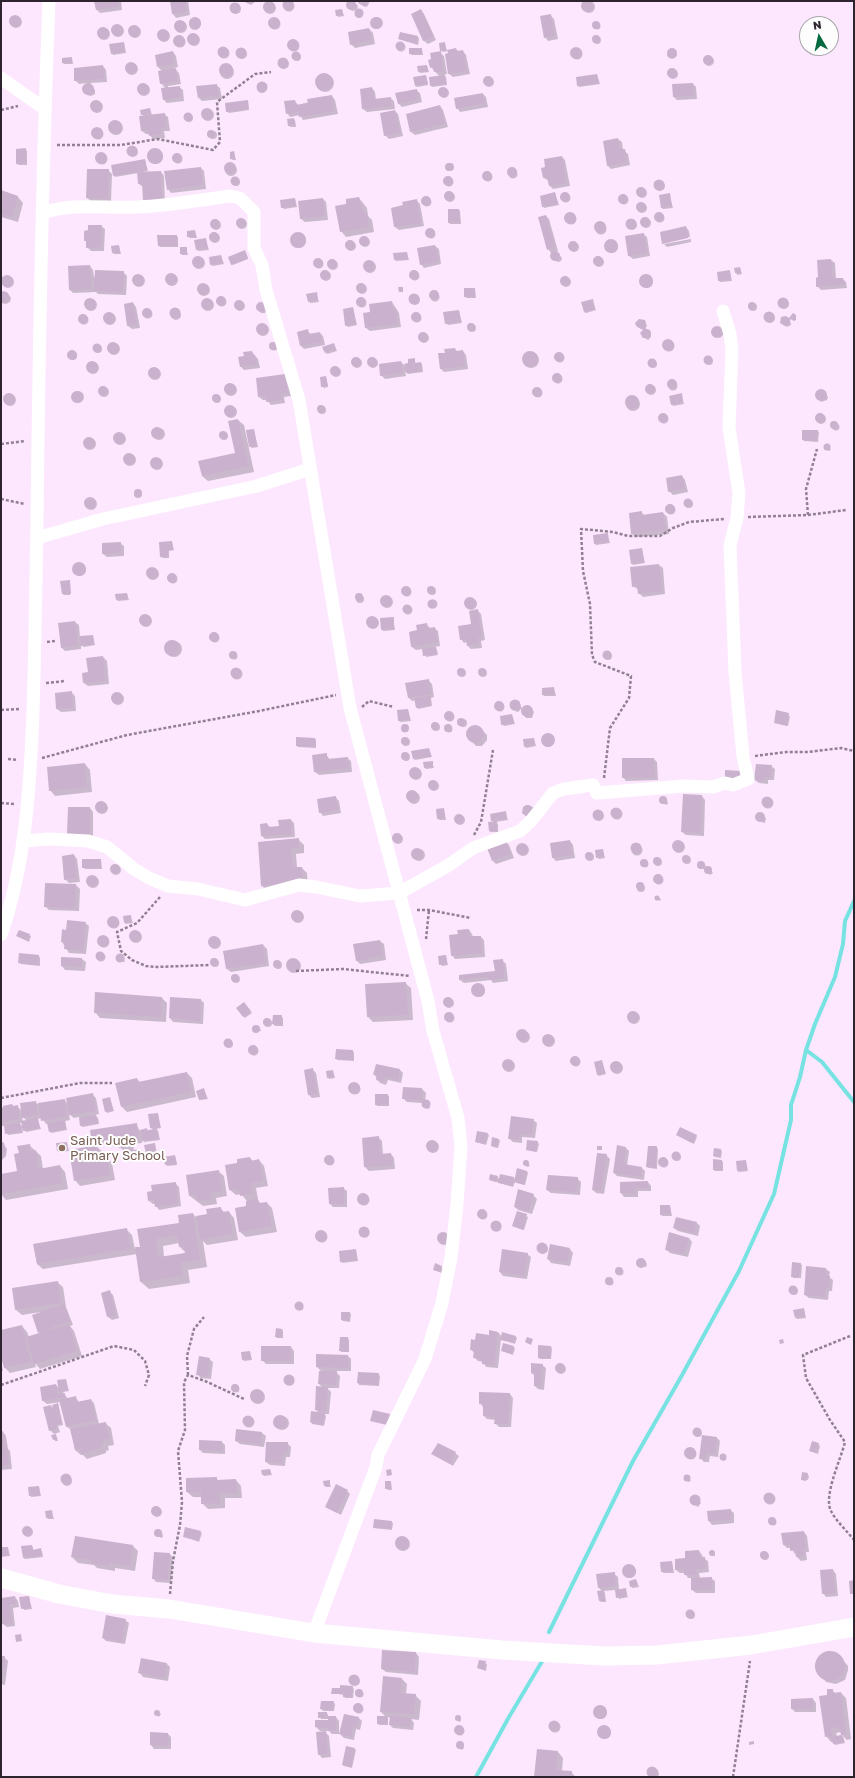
<!DOCTYPE html>
<style>
body{margin:0}
#map{position:relative;width:855px;height:1778px;overflow:hidden;background:#fde7ff;font-family:"Golos Text",sans-serif}
canvas{display:block}
.frame{position:absolute;inset:0;border:2px solid #2e242f;pointer-events:none}
.north{position:absolute;left:799px;top:16px;width:40px;height:40px;box-sizing:border-box;background:#fdfdfd;border:1px solid #aaa6ab;border-radius:50%;rotate:351deg;font-size:11px;font-weight:700;line-height:16px;text-align:center;color:#2e242f}
.north::after{content:'';display:block;margin:auto;width:14px;height:18px;background:#016a3f;clip-path:polygon(50% 0,100% 100%,50% 72%,0 100%)}
</style>
<div id="map">
<canvas width="855" height="1778"></canvas>
<div class="frame"></div>
<div class="north">N</div>
</div>
<script>
const g = document.querySelector('canvas').getContext('2d');
g.lineJoin = 'round';
function fillPath(path, color) { g.fillStyle = color; g.fill(path, 'evenodd'); }
function trace(path, color, width, dash) { g.strokeStyle = color; g.lineWidth = width; g.lineCap = dash ? 'butt' : 'round'; g.setLineDash(dash || []); g.stroke(path); }
function drawText(font, color, halo, rows, align = 'center') {
  g.font = font + ' "Golos Text",sans-serif'; g.lineWidth = 4; g.setLineDash([]); g.textBaseline = 'middle'; g.strokeStyle = halo; g.fillStyle = color; for (const [text, x, y, turn = 0] of rows) {
    g.save(); g.translate(x, y); g.rotate((+turn || 0) * Math.PI / 180); g.textAlign = isNaN(turn) ? turn : align; if (halo) g.strokeText(text, 0, 0); g.fillText(text, 0, 0); g.restore();
  }
}
fillPath(new Path2D(`
 M283.5 6a5.5 5.5 0 1 1 11 0a5.5 5.5 0 1 1-11 0Z
 M95 1H121L122 10 100 13 96 9Z
 M171 1H188L190 15 176 18 173 14Z
 M245 1H256L251 5Z
 M350 1H354L358 6 357 10 352 11 348 7 347 4Z
 M360 1H370L367 7 360 4Z
 M583 7a6 6 0 1 1 12 0a6 6 0 1 1-12 0Z
 M264 8a6 6 0 1 1 12 0a6 6 0 1 1-12 0Z
 M231 9a5 5 0 1 1 10 0a5 5 0 1 1-10 0Z
 M342 10 344 16 338 17 337 15Z
 M421 10 424 14 436 40 428 44 424 41 412 15Z
 M355 14a4 4 0 1 1 8 0a4 4 0 1 1-8 0Z
 M550 15 554 19 558 39 548 41 545 37Z
 M10 22a6 6 0 1 1 12 0a6 6 0 1 1-12 0Z
 M371 23a6 6 0 1 1 12 0a6 6 0 1 1-12 0Z
 M189 24a6 6 0 1 1 12 0a6 6 0 1 1-12 0Z
 M269.5 24a5.5 5.5 0 1 1 11 0a5.5 5.5 0 1 1-11 0Z
 M175 27a6 6 0 1 1 12 0a6 6 0 1 1-12 0Z
 M593.5 26a3.5 3.5 0 1 1 7 0a3.5 3.5 0 1 1-7 0Z
 M112 31a6 6 0 1 1 12 0a6 6 0 1 1-12 0Z
 M129 32a6 6 0 1 1 12 0a6 6 0 1 1-12 0Z
 M98 34a6 6 0 1 1 12 0a6 6 0 1 1-12 0Z
 M369 29 373 33 375 44 355 48 351 44Z
 M158 36a6 6 0 1 1 12 0a6 6 0 1 1-12 0Z
 M188 40a6 6 0 1 1 12 0a6 6 0 1 1-12 0Z
 M593 40a4 4 0 1 1 8 0a4 4 0 1 1-8 0Z
 M174.5 42a5.5 5.5 0 1 1 11 0a5.5 5.5 0 1 1-11 0Z
 M418 37 419 39 418 45 399 39Z
 M288.5 46a5.5 5.5 0 1 1 11 0a5.5 5.5 0 1 1-11 0Z
 M396.5 47a4.5 4.5 0 1 1 9 0a4.5 4.5 0 1 1-9 0Z
 M124 43 126 53 113 55 112 53Z
 M445 44 447 51 456 49 459 52 463 51 466 55 470 74 453 77 449 74 448 51 443 52 441 50Z
 M218.5 53a5.5 5.5 0 1 1 11 0a5.5 5.5 0 1 1-11 0Z
 M571.5 54a5.5 5.5 0 1 1 11 0a5.5 5.5 0 1 1-11 0Z
 M237 54a5 5 0 1 1 10 0a5 5 0 1 1-10 0Z
 M422 49 423 55H412L410 54Z
 M667 54a5 5 0 1 1 10 0a5 5 0 1 1-10 0Z
 M173 52 176 56 178 67 174 68 179 73 181 84 168 86V88L179 87 183 90 184 101 167 103 164 100 166 89 161 83 162 71 158 67Z
 M293 57a4 4 0 1 1 8 0a4 4 0 1 1-8 0Z
 M440 53 444 56 447 74 444 75 446 77 447 85 432 87 431 86 439 76 431 67Z
 M704 61a5 5 0 1 1 10 0a5 5 0 1 1-10 0Z
 M72 58 73 64H64L63 63Z
 M279 64a5 5 0 1 1 10 0a5 5 0 1 1-10 0Z
 M126 69a6 6 0 1 1 12 0a6 6 0 1 1-12 0Z
 M220 72a7 7 0 1 1 14 0a7 7 0 1 1-14 0Z
 M103 66 106 70 107 82 90 83 95 90V94L91 96 87 95 83 89 88 83 79 84 75 80Z
 M427 66 429 72 420 73 419 72Z
 M668 74a5 5 0 1 1 10 0a5 5 0 1 1-10 0Z
 M316 83a9 9 0 1 1 18 0a9 9 0 1 1-18 0Z
 M597 75 600 84 579 87 578 86Z
 M426 76 428 85 417 87 416 86Z
 M484 82a5 5 0 1 1 10 0a5 5 0 1 1-10 0Z
 M257 88a5 5 0 1 1 10 0a5 5 0 1 1-10 0Z
 M693 84 696 87 697 99 677 100 674 97Z
 M138 90a6 6 0 1 1 12 0a6 6 0 1 1-12 0Z
 M216 85 220 88 222 99 202 101 199 98Z
 M372 88 375 92 376 100 390 98 394 101 395 109 367 112 363 109 361 90Z
 M439 93a5 5 0 1 1 10 0a5 5 0 1 1-10 0Z
 M416 90 420 93 422 102 402 107 398 103Z
 M483 94 486 97 488 107 460 112 457 108Z
 M332 96 335 100 338 114 303 120 300 115 290 117 287 113 295 101 298 105Z
 M247 101 249 110 229 113 227 111Z
 M91 107a6 6 0 1 1 12 0a6 6 0 1 1-12 0Z
 M440 106 443 110 448 127 415 135 411 132Z
 M150 109 152 115 164 114 168 117 170 131H164L165 138 153 139 149 134H146L142 131 144 117 142 114Z
 M202 115a6 6 0 1 1 12 0a6 6 0 1 1-12 0Z
 M395 111 398 114 403 136 389 139 385 135Z
 M185 118a4 4 0 1 1 8 0a4 4 0 1 1-8 0Z
 M289 119H293L295 120 296 127H291L289 126Z
 M109 128a7 7 0 1 1 14 0a7 7 0 1 1-14 0Z
 M92.5 134a5.5 5.5 0 1 1 11 0a5.5 5.5 0 1 1-11 0Z
 M209 135a4 4 0 1 1 8 0a4 4 0 1 1-8 0Z
 M618 139 622 142 623 150 628 154 630 165 611 169 608 166Z
 M128 152a5 5 0 1 1 10 0a5 5 0 1 1-10 0Z
 M25 149 27 151V165H19L17 164Z
 M149 157a7 7 0 1 1 14 0a7 7 0 1 1-14 0Z
 M234 152 236 160H233L231 159Z
 M96.5 159a5.5 5.5 0 1 1 11 0a5.5 5.5 0 1 1-11 0Z
 M173.5 159a4.5 4.5 0 1 1 9 0a4.5 4.5 0 1 1-9 0Z
 M562 157 565 160 570 186 553 189 550 186 549 181 544 178 546 168Z
 M145 160 148 171 143 172H161L164 176 165 204 139 184 138 173 115 177 114 175Z
 M446 167a4 4 0 1 1 8 0a4 4 0 1 1-8 0Z
 M225 170a6 6 0 1 1 12 0a6 6 0 1 1-12 0Z
 M201 168 204 171 206 189 171 193 168 189Z
 M508.5 174a4.5 4.5 0 1 1 9 0a4.5 4.5 0 1 1-9 0Z
 M108 170 112 174 111 202 91 201 87 198Z
 M483.5 177a4.5 4.5 0 1 1 9 0a4.5 4.5 0 1 1-9 0Z
 M444.5 182a4.5 4.5 0 1 1 9 0a4.5 4.5 0 1 1-9 0Z
 M232 182a4 4 0 1 1 8 0a4 4 0 1 1-8 0Z
 M655 186a5 5 0 1 1 10 0a5 5 0 1 1-10 0Z
 M637 193a5 5 0 1 1 10 0a5 5 0 1 1-10 0Z
 M1 191 18 197 23 203 18 222 1 217Z
 M445 197a5 5 0 1 1 10 0a5 5 0 1 1-10 0Z
 M555 193 559 205 544 208 543 206Z
 M561.5 198a4.5 4.5 0 1 1 9 0a4.5 4.5 0 1 1-9 0Z
 M669 194 673 208 663 209 662 208Z
 M619.5 200a4.5 4.5 0 1 1 9 0a4.5 4.5 0 1 1-9 0Z
 M422.5 202a4.5 4.5 0 1 1 9 0a4.5 4.5 0 1 1-9 0Z
 M359 198 367 208 368 216 372 220 374 232 346 237 341 231 348 204Z
 M295 199 297 207 284 209 282 207Z
 M323 199 326 202 328 220 305 222 301 219Z
 M417 201 420 204 424 226 399 230 395 227 392 208 404 206Z
 M637 208a5 5 0 1 1 10 0a5 5 0 1 1-10 0Z
 M459 210 460 211 461 224H450L449 222Z
 M655.5 218a4.5 4.5 0 1 1 9 0a4.5 4.5 0 1 1-9 0Z
 M565.5 219a5.5 5.5 0 1 1 11 0a5.5 5.5 0 1 1-11 0Z
 M546 216 549 219 558 251 555 252 558 253 562 258 561 261 558 262 553 260 551 257 552 254 548 249Z
 M641 223a5 5 0 1 1 10 0a5 5 0 1 1-10 0Z
 M237 224a5 5 0 1 1 10 0a5 5 0 1 1-10 0Z
 M211 225a5 5 0 1 1 10 0a5 5 0 1 1-10 0Z
 M627 225a5 5 0 1 1 10 0a5 5 0 1 1-10 0Z
 M595.5 229a5.5 5.5 0 1 1 11 0a5.5 5.5 0 1 1-11 0Z
 M101 226 105 229 104 251H91L87 247V243L85 240Z
 M686 227 689 231 690 237 664 242V244L691 239V242L667 247 663 243 661 232Z
 M426.5 234a4.5 4.5 0 1 1 9 0a4.5 4.5 0 1 1-9 0Z
 M195 231 197 238H190L188 237Z
 M210 238a5 5 0 1 1 10 0a5 5 0 1 1-10 0Z
 M292 241a7 7 0 1 1 14 0a7 7 0 1 1-14 0Z
 M643 234 647 237 650 256 633 259 629 256Z
 M176 236 178 237V247H160L159 246Z
 M360 242a5 5 0 1 1 10 0a5 5 0 1 1-10 0Z
 M205 239 209 250 199 251 197 250Z
 M606 247a6 6 0 1 1 12 0a6 6 0 1 1-12 0Z
 M346 246a5 5 0 1 1 10 0a5 5 0 1 1-10 0Z
 M569 247a5 5 0 1 1 10 0a5 5 0 1 1-10 0Z
 M119 246 121 254H114L113 253Z
 M435 246 439 249 441 264 424 268 421 264Z
 M186 248 188 255H182L181 254Z
 M246 253 248 259 233 265 231 264Z
 M407 253 409 260 396 261 395 260Z
 M221 256 224 264 213 266 211 265Z
 M594 262a5 5 0 1 1 10 0a5 5 0 1 1-10 0Z
 M193 263a6 6 0 1 1 12 0a6 6 0 1 1-12 0Z
 M314.5 264a4.5 4.5 0 1 1 9 0a4.5 4.5 0 1 1-9 0Z
 M831 260 835 263 836 279H843L846 282 847 288 821 290 817 286 819 278Z
 M328 265a5 5 0 1 1 10 0a5 5 0 1 1-10 0Z
 M364 267a6 6 0 1 1 12 0a6 6 0 1 1-12 0Z
 M90 266 93 270 94 277 123 272 127 276 126 295 98 294 96 292 73 293 70 290Z
 M740 268 742 274 737 275 735 269Z
 M321 276a5 5 0 1 1 10 0a5 5 0 1 1-10 0Z
 M410.5 276a4.5 4.5 0 1 1 9 0a4.5 4.5 0 1 1-9 0Z
 M730 272 732 281 721 282 719 281Z
 M166 280a6 6 0 1 1 12 0a6 6 0 1 1-12 0Z
 M133 281a6 6 0 1 1 12 0a6 6 0 1 1-12 0Z
 M641 282a6 6 0 1 1 12 0a6 6 0 1 1-12 0Z
 M2 282a6 6 0 1 1 12 0a6 6 0 1 1-12 0Z
 M561 282a5 5 0 1 1 10 0a5 5 0 1 1-10 0Z
 M357 289a5 5 0 1 1 10 0a5 5 0 1 1-10 0Z
 M198 290a6 6 0 1 1 12 0a6 6 0 1 1-12 0Z
 M475 289 476 298H467L465 297Z
 M2 292 8 294 11 298 10 302 6 304 1 303Z
 M430.5 297a4.5 4.5 0 1 1 9 0a4.5 4.5 0 1 1-9 0Z
 M316 293 319 302 310 303 307 294Z
 M410 300a5 5 0 1 1 10 0a5 5 0 1 1-10 0Z
 M217.5 302a4.5 4.5 0 1 1 9 0a4.5 4.5 0 1 1-9 0Z
 M357.5 303a4.5 4.5 0 1 1 9 0a4.5 4.5 0 1 1-9 0Z
 M85 305a6 6 0 1 1 12 0a6 6 0 1 1-12 0Z
 M779 304a5 5 0 1 1 10 0a5 5 0 1 1-10 0Z
 M202 305a6 6 0 1 1 12 0a6 6 0 1 1-12 0Z
 M592 300 596 310 586 313 584 312Z
 M235 306a5 5 0 1 1 10 0a5 5 0 1 1-10 0Z
 M392 302 399 313 401 327 370 331 366 328 371 313Z
 M133 303 136 307 140 328 132 329 128 326 125 304Z
 M261 303 264 304 267 312 264 313H261L257 308 258 305Z
 M749 307a4 4 0 1 1 8 0a4 4 0 1 1-8 0Z
 M353 308 357 325 348 327 346 325Z
 M143.5 314a4.5 4.5 0 1 1 9 0a4.5 4.5 0 1 1-9 0Z
 M171 315a5 5 0 1 1 10 0a5 5 0 1 1-10 0Z
 M459 311 462 323 448 325 446 323Z
 M765 318a5 5 0 1 1 10 0a5 5 0 1 1-10 0Z
 M104 319a6 6 0 1 1 12 0a6 6 0 1 1-12 0Z
 M412.5 318a4.5 4.5 0 1 1 9 0a4.5 4.5 0 1 1-9 0Z
 M79.5 320a4.5 4.5 0 1 1 9 0a4.5 4.5 0 1 1-9 0Z
 M642 320 647 325 645 330 651 332V337L648 340 643 337 641 333 643 330 637 326Z
 M790 320 791 325 787 327 781 323Z
 M257 330a6 6 0 1 1 12 0a6 6 0 1 1-12 0Z
 M468 328a4 4 0 1 1 8 0a4 4 0 1 1-8 0Z
 M719 327 724 334 720 338 713 334V329Z
 M307 331 311 334 320 333 323 336 325 345 304 349 301 346 298 332Z
 M419 338a5 5 0 1 1 10 0a5 5 0 1 1-10 0Z
 M663.5 346a5.5 5.5 0 1 1 11 0a5.5 5.5 0 1 1-11 0Z
 M108 349a6 6 0 1 1 12 0a6 6 0 1 1-12 0Z
 M270.5 347a3.5 3.5 0 1 1 7 0a3.5 3.5 0 1 1-7 0Z
 M334 344 337 351 327 354 324 348Z
 M94 349a4 4 0 1 1 8 0a4 4 0 1 1-8 0Z
 M455 349 458 352 463 351 466 355 468 369 444 372 440 368 446 353Z
 M69 356a4 4 0 1 1 8 0a4 4 0 1 1-8 0Z
 M252 352 258 359 260 368 244 370 241 367 245 357Z
 M523 360a8 8 0 1 1 16 0a8 8 0 1 1-16 0Z
 M555.5 358a4.5 4.5 0 1 1 9 0a4.5 4.5 0 1 1-9 0Z
 M705 361a4 4 0 1 1 8 0a4 4 0 1 1-8 0Z
 M352 363a5 5 0 1 1 10 0a5 5 0 1 1-10 0Z
 M368 363a5 5 0 1 1 10 0a5 5 0 1 1-10 0Z
 M414 359 416 364 421 363 422 364 423 372 408 374 405 371 406 376 385 379 381 375 401 362 406 367Z
 M649 364a4 4 0 1 1 8 0a4 4 0 1 1-8 0Z
 M87 368a6 6 0 1 1 12 0a6 6 0 1 1-12 0Z
 M331 372a5 5 0 1 1 10 0a5 5 0 1 1-10 0Z
 M149 374a6 6 0 1 1 12 0a6 6 0 1 1-12 0Z
 M553.5 379a4.5 4.5 0 1 1 9 0a4.5 4.5 0 1 1-9 0Z
 M285 375 288 378 291 396 284 397 285 403 271 405 267 400H263L259 397Z
 M326 377 328 387 324 388 322 386Z
 M668.5 386a4.5 4.5 0 1 1 9 0a4.5 4.5 0 1 1-9 0Z
 M225 390a6 6 0 1 1 12 0a6 6 0 1 1-12 0Z
 M646 390a5 5 0 1 1 10 0a5 5 0 1 1-10 0Z
 M99 392a5 5 0 1 1 10 0a5 5 0 1 1-10 0Z
 M533.5 393a4.5 4.5 0 1 1 9 0a4.5 4.5 0 1 1-9 0Z
 M822 390 828 397 827 400 821 402 816 395V392Z
 M72 397a6 6 0 1 1 12 0a6 6 0 1 1-12 0Z
 M681 394 684 404 673 406 672 404Z
 M4 400a6 6 0 1 1 12 0a6 6 0 1 1-12 0Z
 M213 399a4 4 0 1 1 8 0a4 4 0 1 1-8 0Z
 M626 404a7 7 0 1 1 14 0a7 7 0 1 1-14 0Z
 M318 410a4 4 0 1 1 8 0a4 4 0 1 1-8 0Z
 M225 412a6 6 0 1 1 12 0a6 6 0 1 1-12 0Z
 M816 419a5 5 0 1 1 10 0a5 5 0 1 1-10 0Z
 M659.5 419a4.5 4.5 0 1 1 9 0a4.5 4.5 0 1 1-9 0Z
 M238 420 244 425 254 472 208 481 202 476 236 454Z
 M832.5 427a3.5 3.5 0 1 1 7 0a3.5 3.5 0 1 1-7 0Z
 M153 434a6 6 0 1 1 12 0a6 6 0 1 1-12 0Z
 M254 430 258 447 252 448 249 445Z
 M817 431 819 432 818 442 804 441 803 440Z
 M220 436a4 4 0 1 1 8 0a4 4 0 1 1-8 0Z
 M114 439a6 6 0 1 1 12 0a6 6 0 1 1-12 0Z
 M84 444a6 6 0 1 1 12 0a6 6 0 1 1-12 0Z
 M828 445 831 450 828 451 825 446Z
 M124 460a6 6 0 1 1 12 0a6 6 0 1 1-12 0Z
 M151 464a6 6 0 1 1 12 0a6 6 0 1 1-12 0Z
 M682 476 685 480 688 492 673 495 669 491Z
 M134 494a4 4 0 1 1 8 0a4 4 0 1 1-8 0Z
 M85 504a6 6 0 1 1 12 0a6 6 0 1 1-12 0Z
 M685 504a4 4 0 1 1 8 0a4 4 0 1 1-8 0Z
 M666.5 510a4.5 4.5 0 1 1 9 0a4.5 4.5 0 1 1-9 0Z
 M641 512 645 516 663 513 667 517 669 534 636 537 632 534 630 514Z
 M607 534 610 543 596 545 595 544Z
 M172 542 174 550 169 551V558H163L161 557Z
 M120 543 124 546V556L107 557 103 554Z
 M642 549 645 563 633 565 632 563Z
 M74 570a6 6 0 1 1 12 0a6 6 0 1 1-12 0Z
 M659 565 663 568 665 594 643 597 639 593V590L633 586Z
 M147 574a6 6 0 1 1 12 0a6 6 0 1 1-12 0Z
 M168.5 579a4.5 4.5 0 1 1 9 0a4.5 4.5 0 1 1-9 0Z
 M69 581 70 595H64L63 594Z
 M428 591a4 4 0 1 1 8 0a4 4 0 1 1-8 0Z
 M402.5 592a4.5 4.5 0 1 1 9 0a4.5 4.5 0 1 1-9 0Z
 M127 594 129 600 118 601 117 600Z
 M356 599a4 4 0 1 1 8 0a4 4 0 1 1-8 0Z
 M381 602a6 6 0 1 1 12 0a6 6 0 1 1-12 0Z
 M465 604a6 6 0 1 1 12 0a6 6 0 1 1-12 0Z
 M428.5 604a4.5 4.5 0 1 1 9 0a4.5 4.5 0 1 1-9 0Z
 M403.5 610a4.5 4.5 0 1 1 9 0a4.5 4.5 0 1 1-9 0Z
 M477 610 481 614 485 640 481 641 482 648 471 649 468 646 467 642 464 643 461 639 473 624Z
 M140 621a6 6 0 1 1 12 0a6 6 0 1 1-12 0Z
 M367 623a6 6 0 1 1 12 0a6 6 0 1 1-12 0Z
 M393 618 395 630 383 631 382 629Z
 M75 622 79 625 80 637 93 636 95 645 84 647 81 644V649L65 651 61 647Z
 M426 624 430 628H434L438 631 440 646 434 647 437 650 438 655 426 657 423 649 416 650 412 647 410 632 419 631Z
 M210.5 638a4.5 4.5 0 1 1 9 0a4.5 4.5 0 1 1-9 0Z
 M166 649a8 8 0 1 1 16 0a8 8 0 1 1-16 0Z
 M604 656a4 4 0 1 1 8 0a4 4 0 1 1-8 0Z
 M230.5 656a3.5 3.5 0 1 1 7 0a3.5 3.5 0 1 1-7 0Z
 M103 657 107 661 109 684 88 686 84 683 89 673Z
 M231.5 674a5.5 5.5 0 1 1 11 0a5.5 5.5 0 1 1-11 0Z
 M458 673a4 4 0 1 1 8 0a4 4 0 1 1-8 0Z
 M479 673a4 4 0 1 1 8 0a4 4 0 1 1-8 0Z
 M428 680 432 684 434 697 431 698 432 706 418 709 416 700 412 701 408 697Z
 M554 689 556 696H544L543 695Z
 M71 692 75 696 76 711 61 712 57 709Z
 M112 699a6 6 0 1 1 12 0a6 6 0 1 1-12 0Z
 M514 700 519 701 522 709 528 706 531 708 534 712 532 718H526L521 709 518 712 515 711 511 704Z
 M495.5 707a4.5 4.5 0 1 1 9 0a4.5 4.5 0 1 1-9 0Z
 M408 710 411 721 401 722 399 721Z
 M777 712 790 716 788 726 775 722Z
 M445.5 717a4.5 4.5 0 1 1 9 0a4.5 4.5 0 1 1-9 0Z
 M512 715 515 724 504 726 502 724Z
 M459 723a4 4 0 1 1 8 0a4 4 0 1 1-8 0Z
 M432 727a4 4 0 1 1 8 0a4 4 0 1 1-8 0Z
 M401.5 729a3.5 3.5 0 1 1 7 0a3.5 3.5 0 1 1-7 0Z
 M445.5 729a3.5 3.5 0 1 1 7 0a3.5 3.5 0 1 1-7 0Z
 M473 726 479 727 487 735V740L482 746H476L467 736V731Z
 M542 741a6 6 0 1 1 12 0a6 6 0 1 1-12 0Z
 M402 742a4 4 0 1 1 8 0a4 4 0 1 1-8 0Z
 M315 739 316 740V748L298 747 297 746Z
 M534 739 536 746 526 748 525 746Z
 M429 749 432 757 415 760 414 759Z
 M402 757a4 4 0 1 1 8 0a4 4 0 1 1-8 0Z
 M326 754 330 760 347 758 351 761 352 772 319 775 315 772 313 756Z
 M654 759 657 762 658 780 626 781 623 777Z
 M432 762 434 768 426 769 425 768Z
 M85 764 90 770 92 792 55 796 50 790Z
 M771 766 775 769 774 780H768V784L759 783 755 780Z
 M410 774a6 6 0 1 1 12 0a6 6 0 1 1-12 0Z
 M429 786a5 5 0 1 1 10 0a5 5 0 1 1-10 0Z
 M408 798a6 6 0 1 1 12 0a6 6 0 1 1-12 0Z
 M702 796 705 800 704 836 686 835 682 832Z
 M335 797 339 801 341 813 323 816 320 812Z
 M663 797 667 799 668 804 666 805 660 800Z
 M762.5 803a5.5 5.5 0 1 1 11 0a5.5 5.5 0 1 1-11 0Z
 M96 808a6 6 0 1 1 12 0a6 6 0 1 1-12 0Z
 M90 808 93 812V837H72Z
 M611.5 814a5.5 5.5 0 1 1 11 0a5.5 5.5 0 1 1-11 0Z
 M444 809 446 820H440L438 819Z
 M594 816a5 5 0 1 1 10 0a5 5 0 1 1-10 0Z
 M505 812 508 820 495 822 498 824V832H491L489 831 494 823 492 820Z
 M760 813 766 818 765 823 758 821 757 816Z
 M455 820a5 5 0 1 1 10 0a5 5 0 1 1-10 0Z
 M291 820 294 823 295 837 265 839 262 836 267 824 271 828 280 827Z
 M393 839a5 5 0 1 1 10 0a5 5 0 1 1-10 0Z
 M298 839 304 845V853L296 854 297 868H302L307 873 308 888 268 891 262 886Z
 M570 841 573 845 575 858 556 861 553 858Z
 M673 847a6 6 0 1 1 12 0a6 6 0 1 1-12 0Z
 M506 842 509 845 514 858 496 864 493 861 488 848Z
 M517 850a6 6 0 1 1 12 0a6 6 0 1 1-12 0Z
 M631.5 850a5.5 5.5 0 1 1 11 0a5.5 5.5 0 1 1-11 0Z
 M413 855a6 6 0 1 1 12 0a6 6 0 1 1-12 0Z
 M603 850 605 858 599 859 597 857Z
 M586 857a4 4 0 1 1 8 0a4 4 0 1 1-8 0Z
 M74 855 77 859 80 882 69 883 65 879Z
 M683 860a4 4 0 1 1 8 0a4 4 0 1 1-8 0Z
 M654 862a4 4 0 1 1 8 0a4 4 0 1 1-8 0Z
 M101 860 102 869H85L83 867Z
 M641.5 864a3.5 3.5 0 1 1 7 0a3.5 3.5 0 1 1-7 0Z
 M700 862 705 864 706 868H709L713 873 710 875 705 871 706 869H701L698 865Z
 M111 870a5 5 0 1 1 10 0a5 5 0 1 1-10 0Z
 M654.5 880a4.5 4.5 0 1 1 9 0a4.5 4.5 0 1 1-9 0Z
 M87 882a6 6 0 1 1 12 0a6 6 0 1 1-12 0Z
 M46 884 76 885 80 889 79 911 49 910 45 906Z
 M637 888a4 4 0 1 1 8 0a4 4 0 1 1-8 0Z
 M657 897 661 899 660 901 656 899Z
 M292 917a6 6 0 1 1 12 0a6 6 0 1 1-12 0Z
 M130 916 133 923 126 924 125 923Z
 M108.5 923a5.5 5.5 0 1 1 11 0a5.5 5.5 0 1 1-11 0Z
 M85 923 89 926 86 954 69 953 62 942 67 931Z
 M469 930 472 934 473 937H481L484 940 485 957 455 959 452 955 459 935Z
 M19 931 31 936 29 942 17 936Z
 M130 937a6 6 0 1 1 12 0a6 6 0 1 1-12 0Z
 M98.5 942a5.5 5.5 0 1 1 11 0a5.5 5.5 0 1 1-11 0Z
 M209 943a6 6 0 1 1 12 0a6 6 0 1 1-12 0Z
 M380 941 384 944 386 960 360 964 356 960Z
 M263 945 267 949 269 966 231 972 227 969Z
 M96.5 957a4.5 4.5 0 1 1 9 0a4.5 4.5 0 1 1-9 0Z
 M20 954 39 956 40 958V966L21 964 19 962Z
 M120 955 124 957 125 962 118 961 117 956Z
 M446 956 448 965 442 966 440 964Z
 M62 958 82 959 86 962 85 971 65 970 62 966Z
 M287 966a7 7 0 1 1 14 0a7 7 0 1 1-14 0Z
 M211 963a4 4 0 1 1 8 0a4 4 0 1 1-8 0Z
 M502 960 506 964 508 981 493 983 491 980 464 983 460 980 496 972Z
 M274 965a4 4 0 1 1 8 0a4 4 0 1 1-8 0Z
 M232 979a4 4 0 1 1 8 0a4 4 0 1 1-8 0Z
 M405 983 411 988 413 1020 373 1022 368 1017Z
 M473 991a6 6 0 1 1 12 0a6 6 0 1 1-12 0Z
 M162 998 167 1003 166 1022 100 1018 95 1012Z
 M171 998 201 1000 204 1003 203 1024 173 1022 170 1018Z
 M444 1003a5 5 0 1 1 10 0a5 5 0 1 1-10 0Z
 M245 1005 252 1013 245 1018 237 1009Z
 M628 1018a6 6 0 1 1 12 0a6 6 0 1 1-12 0Z
 M445.5 1018a4.5 4.5 0 1 1 9 0a4.5 4.5 0 1 1-9 0Z
 M281 1016 283 1018V1026H275L273 1024Z
 M264 1023a4 4 0 1 1 8 0a4 4 0 1 1-8 0Z
 M257 1026 261 1030V1031L253 1030 254 1027Z
 M518 1037a6 6 0 1 1 12 0a6 6 0 1 1-12 0Z
 M543 1041a6 6 0 1 1 12 0a6 6 0 1 1-12 0Z
 M225 1044a4 4 0 1 1 8 0a4 4 0 1 1-8 0Z
 M249.5 1051a4.5 4.5 0 1 1 9 0a4.5 4.5 0 1 1-9 0Z
 M336 1050 353 1051 354 1053V1061L337 1060 336 1058Z
 M571.5 1062a4.5 4.5 0 1 1 9 0a4.5 4.5 0 1 1-9 0Z
 M503 1066a6 6 0 1 1 12 0a6 6 0 1 1-12 0Z
 M602 1061 606 1074 599 1076 598 1075Z
 M611 1068a6 6 0 1 1 12 0a6 6 0 1 1-12 0Z
 M312 1069 316 1073 320 1097 312 1098 309 1095 305 1071Z
 M400 1070 403 1073 401 1083 388 1080 386 1085 380 1083 374 1074Z
 M333 1071 335 1078 329 1079 328 1077Z
 M187 1073 192 1078 196 1097 127 1112 122 1107 137 1079 141 1083Z
 M349.5 1089a5.5 5.5 0 1 1 11 0a5.5 5.5 0 1 1-11 0Z
 M404 1088 422 1089 426 1093 425 1101 428 1102 430 1108 427 1109 422 1103 407 1102 403 1098Z
 M204 1090 208 1099 201 1100 199 1099Z
 M93 1095 96 1098 99 1114 95 1115 98 1118 99 1124 82 1127 79 1117 74 1118 69 1114 70 1120 65 1121 67 1130 51 1133 48 1124H46L42 1118 37 1119 41 1129 26 1132 22 1128 23 1133 8 1135 5 1126H1V1108L12 1105 14 1107 17 1106 22 1111 35 1102 40 1106 64 1100 69 1105ZM22 1116 27 1121 23 1122ZM19 1123H23L24 1128Z
 M387 1095 389 1096V1106H377L376 1104Z
 M110 1098 114 1111 107 1113 106 1111Z
 M158 1114 161 1128 156 1129 158 1131 160 1140 144 1142 142 1140V1143L133 1144 134 1151 139 1150 141 1157 132 1159 129 1150 123 1151 120 1146 114 1147 111 1144 97 1146 93 1143 136 1124 140 1131 153 1130 151 1128Z
 M533 1120 537 1123 535 1138 522 1137V1143L513 1142 509 1138Z
 M487 1134 489 1135 486 1145 476 1142Z
 M677 1135 696 1136 697 1137 694 1144Z
 M379 1138 382 1141 383 1155 391 1154 394 1158 395 1169 369 1171 365 1167 363 1139Z
 M498 1139 500 1141 498 1148 493 1147 492 1146Z
 M427 1147a6 6 0 1 1 12 0a6 6 0 1 1-12 0Z
 M1 1142 7 1149 6 1156 1 1161Z
 M537 1142 539 1144 537 1152 527 1149Z
 M67 1143 69 1151 59 1152 58 1151Z
 M155 1144 157 1154 148 1155 147 1153Z
 M29 1145 41 1156 43 1169 60 1166 65 1172 68 1189 6 1200 1 1194V1175L18 1172 20 1154Z
 M97 1147 103 1152 104 1158 107 1157 112 1163 115 1180 80 1186 75 1180Z
 M656 1147 658 1149 657 1169 649 1168 647 1167Z
 M626 1148 629 1151 627 1166 642 1168 645 1171 644 1180 617 1176 614 1173Z
 M720 1150 722 1151 721 1158 715 1157 714 1156Z
 M673 1157a4 4 0 1 1 8 0a4 4 0 1 1-8 0Z
 M606 1155 610 1159 604 1194 596 1193 593 1190Z
 M325.5 1161a4.5 4.5 0 1 1 9 0a4.5 4.5 0 1 1-9 0Z
 M175 1157 177 1165 167 1166 165 1158Z
 M250 1158 253 1161 259 1160 264 1166 268 1186 256 1188 258 1199H257L261 1204 267 1203 272 1208 277 1232 246 1237 240 1232 236 1209 248 1207 247 1201 241 1194 236 1195 230 1190 238 1164Z
 M659.5 1163a4.5 4.5 0 1 1 9 0a4.5 4.5 0 1 1-9 0Z
 M527 1161 530 1166 527 1167 524 1162Z
 M722 1161 723 1162V1171H715L714 1170Z
 M746 1161 748 1171 739 1172 738 1171Z
 M218 1171 224 1176 227 1196 216 1198 217 1204 203 1206 190 1196Z
 M527 1171 528 1173 525 1185 515 1182 513 1187 490 1180 497 1177 500 1179 514 1178 515 1179Z
 M577 1178 581 1182 580 1195 551 1193 547 1190Z
 M648 1182 651 1186V1191H638V1197H624L621 1193V1183Z
 M175 1183 179 1187 181 1206 159 1210 155 1204H153L149 1201Z
 M343 1188 347 1191V1207H333L330 1204Z
 M358.5 1200a5.5 5.5 0 1 1 11 0a5.5 5.5 0 1 1-11 0Z
 M533 1195 537 1199 532 1214 518 1210 515 1207Z
 M670 1206 672 1216H662L661 1214Z
 M220 1208 225 1213 229 1212 234 1218 238 1240 207 1245 203 1241 207 1267 188 1270 190 1283 149 1289 141 1282 137 1254 43 1269 37 1264 34 1245 127 1230 132 1235 135 1249 141 1248 193 1214 196 1217 208 1215ZM179 1243 180 1247 187 1254 164 1257 163 1246Z
 M478.5 1215a4.5 4.5 0 1 1 9 0a4.5 4.5 0 1 1-9 0Z
 M518 1212 528 1217 524 1230 513 1226Z
 M492.5 1227a4.5 4.5 0 1 1 9 0a4.5 4.5 0 1 1-9 0Z
 M697 1223 700 1226 698 1236 678 1231 674 1228Z
 M360.5 1233a4.5 4.5 0 1 1 9 0a4.5 4.5 0 1 1-9 0Z
 M316.5 1237a5.5 5.5 0 1 1 11 0a5.5 5.5 0 1 1-11 0Z
 M438 1239a6 6 0 1 1 12 0a6 6 0 1 1-12 0Z
 M689 1238 692 1242 688 1257 670 1253 666 1249Z
 M538 1249a5 5 0 1 1 10 0a5 5 0 1 1-10 0Z
 M570 1249 573 1253 570 1266 551 1263 548 1259Z
 M356 1250 358 1261 342 1263 341 1261Z
 M527 1254 531 1257 527 1279 503 1276 500 1272Z
 M640 1259 645 1261 647 1264 646 1267 638 1266 637 1263V1260Z
 M800 1264 802 1265 801 1278H793L792 1276Z
 M436 1265 443 1268 442 1273 434 1270Z
 M616.5 1272a3.5 3.5 0 1 1 7 0a3.5 3.5 0 1 1-7 0Z
 M826 1269 830 1272 829 1277 833 1280 832 1291H829L828 1300 809 1298 805 1295Z
 M606.5 1282a3.5 3.5 0 1 1 7 0a3.5 3.5 0 1 1-7 0Z
 M57 1282 63 1287 66 1307 73 1325 70 1326 74 1331 82 1356 40 1369 35 1363 36 1367 10 1373 5 1368 1 1357V1331L22 1326 27 1332 29 1337 41 1334 39 1332 41 1312 22 1315 16 1310Z
 M790 1291a4 4 0 1 1 8 0a4 4 0 1 1-8 0Z
 M110 1292 113 1295 119 1318 112 1320 108 1317Z
 M296.5 1307a3.5 3.5 0 1 1 7 0a3.5 3.5 0 1 1-7 0Z
 M804 1309 806 1318 797 1319 796 1318Z
 M349 1313 351 1314 350 1322 343 1321 342 1320Z
 M282 1329 283 1331V1338H277L276 1337Z
 M498 1332 502 1337H516L517 1338 515 1344 501 1339 498 1368 486 1367 483 1362 478 1361 474 1357 475 1353 471 1350 476 1341Z
 M348 1338 349 1340V1352H341L340 1350Z
 M550 1346 552 1348 551 1359H540L539 1358Z
 M291 1347 294 1351V1364H266L262 1360Z
 M513 1347 515 1348 513 1355 502 1351Z
 M250 1352 252 1360 244 1361 243 1360Z
 M348 1356 351 1359V1371H335L340 1376 339 1388H327L331 1392 329 1414H324L326 1416 324 1426 312 1424 311 1422 319 1413 316 1410 323 1388 319 1384 322 1372 317 1367Z
 M209 1359 213 1362 211 1379 201 1378 197 1374Z
 M1 1361 3 1371H1Z
 M556 1369a5 5 0 1 1 10 0a5 5 0 1 1-10 0Z
 M542 1365 546 1368 544 1390 538 1389 535 1386V1376L532 1373Z
 M359 1373 378 1374 380 1376 379 1386 359 1385 358 1383Z
 M285.5 1381a4.5 4.5 0 1 1 9 0a4.5 4.5 0 1 1-9 0Z
 M66 1380 69 1391 63 1392 68 1399 75 1397 79 1402 91 1400 94 1403 99 1424 105 1423 111 1428 114 1445 108 1446 109 1450 106 1451V1453L87 1459 83 1455H81L75 1450 72 1430 67 1427 61 1402 47 1404 43 1401 56 1385 60 1389Z
 M232.5 1389a3.5 3.5 0 1 1 7 0a3.5 3.5 0 1 1-7 0Z
 M251 1397a7 7 0 1 1 14 0a7 7 0 1 1-14 0Z
 M510 1394 513 1398 511 1427H499L495 1423 496 1420 487 1419 484 1416 483 1407 480 1403Z
 M58 1404 63 1425 58 1426 60 1432 54 1434 57 1437 58 1441H55L53 1436 55 1435 50 1430V1406L54 1409Z
 M275 1423a7 7 0 1 1 14 0a7 7 0 1 1-14 0Z
 M243.5 1422a5.5 5.5 0 1 1 11 0a5.5 5.5 0 1 1-11 0Z
 M694 1433a4 4 0 1 1 8 0a4 4 0 1 1-8 0Z
 M237 1430 262 1433 266 1436 264 1447 240 1444 236 1441Z
 M3 1432 6 1436 8 1449 10 1451 12 1469 1 1470V1433Z
 M717 1438 720 1441 718 1457 710 1456 709 1462H704L700 1458Z
 M222 1442 225 1445V1454L203 1453 200 1450Z
 M287 1443 291 1447 290 1457H286L285 1466 270 1465 266 1462Z
 M818 1444 820 1446 818 1454 810 1451Z
 M685.5 1454a5.5 5.5 0 1 1 11 0a5.5 5.5 0 1 1-11 0Z
 M455 1453 459 1456 453 1466 433 1454Z
 M725 1455 726 1460 723 1461 721 1456Z
 M270 1470 272 1475 264 1476 263 1475Z
 M807 1474 809 1476 808 1480 802 1479Z
 M688 1476 691 1481 688 1482 685 1477Z
 M62 1481a5 5 0 1 1 10 0a5 5 0 1 1-10 0Z
 M216 1478 219 1481 236 1480 241 1486 242 1498H225V1508L208 1509 202 1503V1497H193L187 1492Z
 M329 1481 331 1487H326L325 1486Z
 M391 1482 392 1490H388L386 1488Z
 M39 1487 41 1496 31 1497 29 1488Z
 M347 1491 350 1494 341 1515 326 1507Z
 M764.5 1499a5.5 5.5 0 1 1 11 0a5.5 5.5 0 1 1-11 0Z
 M696 1496 701 1503 698 1507 691 1503V1498Z
 M152 1512a5 5 0 1 1 10 0a5 5 0 1 1-10 0Z
 M730 1510 734 1513V1523L712 1525 709 1521 708 1512Z
 M51 1511 54 1519H48L47 1518Z
 M769.5 1522a3.5 3.5 0 1 1 7 0a3.5 3.5 0 1 1-7 0Z
 M391 1522 393 1523 392 1530 374 1528Z
 M23 1532a5 5 0 1 1 10 0a5 5 0 1 1-10 0Z
 M158 1530 162 1532 163 1537 161 1538 156 1534Z
 M200 1532 202 1533 199 1542 184 1536Z
 M804 1532 807 1536 809 1552H806L807 1560 801 1561 797 1557V1553L795 1554 791 1548H787L784 1545Z
 M396 1544a7 7 0 1 1 14 0a7 7 0 1 1-14 0Z
 M32 1546 34 1551 40 1550 42 1551 43 1557 25 1559 24 1558Z
 M133 1546 138 1551 135 1571 115 1568V1571L97 1568 94 1565 78 1563 72 1557Z
 M1 1548H8L10 1556 1 1557Z
 M699 1551 702 1555 703 1558 708 1561 709 1572 699 1573 700 1578H711L715 1581V1593H696L692 1590V1578H688L685 1573H680L676 1570 686 1559Z
 M761 1556a4 4 0 1 1 8 0a4 4 0 1 1-8 0Z
 M711 1552 715 1554V1556L710 1555Z
 M170 1554 173 1558 171 1583 156 1582 153 1578Z
 M672 1562 674 1573H664L662 1572Z
 M624 1572a6 6 0 1 1 12 0a6 6 0 1 1-12 0Z
 M833 1570 836 1574 838 1596 826 1597 823 1593Z
 M614 1574 618 1577 619 1590 625 1589 628 1597 619 1599 616 1590 603 1591 605 1593 606 1602H601L600 1601 602 1591 599 1588Z
 M636 1580 639 1587 632 1588 631 1586Z
 M15 1597 18 1601 19 1607 13 1608 15 1626 7 1627 3 1624 1 1599Z
 M29 1597 32 1609 24 1610 20 1598Z
 M687 1615a4 4 0 1 1 8 0a4 4 0 1 1-8 0Z
 M125 1620 129 1623 125 1644 106 1641 103 1638Z
 M828 1651 838 1654 848 1666V1670L845 1680 836 1684 826 1682 816 1670 815 1665 819 1656Z
 M416 1653 419 1657 418 1675 386 1672 382 1669Z
 M1 1657H4L8 1661 5 1685 1 1684Z
 M480 1661 487 1664 486 1671 478 1668Z
 M167 1664 170 1667 168 1681 143 1677 140 1673Z
 M350 1681a5 5 0 1 1 10 0a5 5 0 1 1-10 0Z
 M402 1679 407 1684 406 1694 415 1695 421 1701 419 1720 411 1719 414 1723 413 1730 393 1728 390 1725 391 1718 388 1717V1725H379L378 1723 386 1717 381 1712Z
 M352 1687 354 1689 353 1698H345L344 1695 332 1693Z
 M832 1690 836 1694 841 1693 846 1698 851 1739 847 1740 843 1736 845 1743 835 1745 833 1742H831L826 1736 828 1696ZM841 1732 843 1736 837 1737 836 1733Z
 M356.5 1694a3.5 3.5 0 1 1 7 0a3.5 3.5 0 1 1-7 0Z
 M813 1699 816 1703V1712H795L792 1709Z
 M322 1702H333L335 1704 334 1711H323L321 1709Z
 M354.5 1709a4.5 4.5 0 1 1 9 0a4.5 4.5 0 1 1-9 0Z
 M595 1713a6 6 0 1 1 12 0a6 6 0 1 1-12 0Z
 M157 1711 161 1714 159 1717 155 1713Z
 M319 1713H327L329 1717H336L339 1721V1734H332L329 1731H320L316 1727 329 1721V1719H321Z
 M459 1717 461 1721 459 1722 457 1718Z
 M359 1718 362 1721 360 1730 356 1729 354 1740 344 1738 340 1734Z
 M549.5 1727a5.5 5.5 0 1 1 11 0a5.5 5.5 0 1 1-11 0Z
 M455.5 1731a4.5 4.5 0 1 1 9 0a4.5 4.5 0 1 1-9 0Z
 M599 1733a6 6 0 1 1 12 0a6 6 0 1 1-12 0Z
 M325 1732 329 1736 331 1757 322 1758 319 1754Z
 M151 1733 168 1734 171 1737V1749H154L151 1745Z
 M458 1743H462L464 1748 462 1750 458 1748 457 1746Z
 M355 1749 356 1750 352 1768 344 1766 343 1765Z
 M558 1752 563 1758 562 1771 571 1772 576 1777H535Z
 M652 1767 658 1770 659 1774 658 1777 649 1776 648 1772 649 1769Z`), '#0003');
trace(new Path2D(`
 M806 1050 822 1062 854 1102
 M549 1632 633 1461 681 1377 739 1271 774 1194 791 1120V1105L800 1077 806 1050 815 1024 835 977 843 944 845 921 854 901
 M476 1777 509 1717 544 1658`), '#77e2e2', 4);
fillPath(new Path2D(`
 M282.5 5a5.5 5.5 0 1 1 11 0a5.5 5.5 0 1 1-11 0Z
 M346 5a5 5 0 1 1 10 0a5 5 0 1 1-10 0Z
 M581 6a6 6 0 1 1 12 0a6 6 0 1 1-12 0Z
 M263 7a6 6 0 1 1 12 0a6 6 0 1 1-12 0Z
 M94 1H118L119 7 96 10Z
 M170 1H185L187 12 172 14Z
 M243 1H254L249 4Z
 M359 1H368L365 7 358 3Z
 M229.5 8a5.5 5.5 0 1 1 11 0a5.5 5.5 0 1 1-11 0Z
 M354.5 13a4.5 4.5 0 1 1 9 0a4.5 4.5 0 1 1-9 0Z
 M342 9 343 15 336 16 335 10Z
 M421 9 434 37 423 41 411 14Z
 M551 14 555 36 544 38 540 16Z
 M9 21a6 6 0 1 1 12 0a6 6 0 1 1-12 0Z
 M189 23a6 6 0 1 1 12 0a6 6 0 1 1-12 0Z
 M268 23a6 6 0 1 1 12 0a6 6 0 1 1-12 0Z
 M370 23a6 6 0 1 1 12 0a6 6 0 1 1-12 0Z
 M174 26a6 6 0 1 1 12 0a6 6 0 1 1-12 0Z
 M592 25a4 4 0 1 1 8 0a4 4 0 1 1-8 0Z
 M111 30a6 6 0 1 1 12 0a6 6 0 1 1-12 0Z
 M128 31a6 6 0 1 1 12 0a6 6 0 1 1-12 0Z
 M97 33a6 6 0 1 1 12 0a6 6 0 1 1-12 0Z
 M369 28 372 40 350 45 348 32Z
 M157 35a6 6 0 1 1 12 0a6 6 0 1 1-12 0Z
 M400 32 418 36 416 44 398 39Z
 M187 39a6 6 0 1 1 12 0a6 6 0 1 1-12 0Z
 M173 41a6 6 0 1 1 12 0a6 6 0 1 1-12 0Z
 M592 39a4 4 0 1 1 8 0a4 4 0 1 1-8 0Z
 M287 45a6 6 0 1 1 12 0a6 6 0 1 1-12 0Z
 M395.5 46a4.5 4.5 0 1 1 9 0a4.5 4.5 0 1 1-9 0Z
 M124 42 125 52 111 54 109 44Z
 M445 42 446 50 440 51 439 43Z
 M217.5 52a5.5 5.5 0 1 1 11 0a5.5 5.5 0 1 1-11 0Z
 M570 53a6 6 0 1 1 12 0a6 6 0 1 1-12 0Z
 M235.5 53a5.5 5.5 0 1 1 11 0a5.5 5.5 0 1 1-11 0Z
 M667 53a5 5 0 1 1 10 0a5 5 0 1 1-10 0Z
 M409 48H422V54H409Z
 M456 48 457 51 463 50 467 71 448 74 445 54 448 53 447 50Z
 M173 51 175 64 157 67 155 55Z
 M441 51 444 71 434 72 433 67 430 68 428 60 431 59 430 53Z
 M291.5 56a4.5 4.5 0 1 1 9 0a4.5 4.5 0 1 1-9 0Z
 M703 60a5 5 0 1 1 10 0a5 5 0 1 1-10 0Z
 M72 57V63H62V58Z
 M277.5 63a5.5 5.5 0 1 1 11 0a5.5 5.5 0 1 1-11 0Z
 M125 68a6 6 0 1 1 12 0a6 6 0 1 1-12 0Z
 M219 70a7 7 0 1 1 14 0a7 7 0 1 1-14 0Z
 M103 65 104 79 74 81V68Z
 M427 65 428 71 418 72 417 66Z
 M667 73a5 5 0 1 1 10 0a5 5 0 1 1-10 0Z
 M176 68 178 81 160 84 158 71Z
 M315 82a9 9 0 1 1 18 0a9 9 0 1 1-18 0Z
 M597 74 599 83 577 86 576 77Z
 M426 75 428 84 415 86 413 77Z
 M445 75 446 84 430 86 429 77Z
 M483 81a5 5 0 1 1 10 0a5 5 0 1 1-10 0Z
 M256.5 87a5.5 5.5 0 1 1 11 0a5.5 5.5 0 1 1-11 0Z
 M82 89a6 6 0 1 1 12 0a6 6 0 1 1-12 0Z
 M137 89a6 6 0 1 1 12 0a6 6 0 1 1-12 0Z
 M693 83 694 96 673 97 672 84Z
 M217 84 219 96 198 98 196 86Z
 M180 86 181 97 163 100 161 88Z
 M438 92a5 5 0 1 1 10 0a5 5 0 1 1-10 0Z
 M372 87 374 99 391 97 392 106 362 109 360 89Z
 M417 89 419 99 398 104 395 93Z
 M483 93 485 103 456 109 454 98Z
 M332 95 335 111 299 117 298 112 286 114 284 101 295 100 296 105 308 103 307 99Z
 M90 106a6 6 0 1 1 12 0a6 6 0 1 1-12 0Z
 M248 100 249 109 226 112 225 103Z
 M440 105 445 124 410 132 406 114Z
 M201 114a6 6 0 1 1 12 0a6 6 0 1 1-12 0Z
 M150 108 151 113 141 115 140 110Z
 M395 110 400 132 384 136 380 113Z
 M183.5 117a4.5 4.5 0 1 1 9 0a4.5 4.5 0 1 1-9 0Z
 M165 113 167 127 161 128 162 134 149 136 148 130 141 131 139 116Z
 M294 118 295 125 288 126 287 119Z
 M108 127a7 7 0 1 1 14 0a7 7 0 1 1-14 0Z
 M91 133a6 6 0 1 1 12 0a6 6 0 1 1-12 0Z
 M207 134a4 4 0 1 1 8 0a4 4 0 1 1-8 0Z
 M618 138 620 149H625L627 162 607 166 603 141Z
 M126.5 151a5.5 5.5 0 1 1 11 0a5.5 5.5 0 1 1-11 0Z
 M26 148V163L16 164V149Z
 M147 156a8 8 0 1 1 16 0a8 8 0 1 1-16 0Z
 M234 151 235 159H230V152Z
 M95 158a6 6 0 1 1 12 0a6 6 0 1 1-12 0Z
 M172 158a5 5 0 1 1 10 0a5 5 0 1 1-10 0Z
 M562 156 567 183 549 186 547 177 543 178 541 168 545 167 544 159Z
 M145 159 147 170 113 176 111 165Z
 M224 168a6 6 0 1 1 12 0a6 6 0 1 1-12 0Z
 M445 167a4 4 0 1 1 8 0a4 4 0 1 1-8 0Z
 M507 172a5 5 0 1 1 10 0a5 5 0 1 1-10 0Z
 M201 167 203 185 167 190 164 171Z
 M87 169H109L108 199 86 198Z
 M482 176a5 5 0 1 1 10 0a5 5 0 1 1-10 0Z
 M161 171 162 201H143L142 184H138L137 172Z
 M443 181a5 5 0 1 1 10 0a5 5 0 1 1-10 0Z
 M230.5 181a4.5 4.5 0 1 1 9 0a4.5 4.5 0 1 1-9 0Z
 M653.5 185a5.5 5.5 0 1 1 11 0a5.5 5.5 0 1 1-11 0Z
 M636 192a5 5 0 1 1 10 0a5 5 0 1 1-10 0Z
 M1 190 18 196 13 217 1 214Z
 M444 196a5 5 0 1 1 10 0a5 5 0 1 1-10 0Z
 M560 197a5 5 0 1 1 10 0a5 5 0 1 1-10 0Z
 M555 192 558 204 542 207 540 196Z
 M670 193 672 206 661 208 659 195Z
 M618 199a5 5 0 1 1 10 0a5 5 0 1 1-10 0Z
 M421 201a5 5 0 1 1 10 0a5 5 0 1 1-10 0Z
 M359 197 364 214 367 213 369 227 340 232 335 206 346 204V199Z
 M295 198 296 206 281 208 280 200Z
 M323 198 325 216 300 219 298 201Z
 M417 199 421 223 394 227 391 208 403 205 402 202Z
 M636 207a5 5 0 1 1 10 0a5 5 0 1 1-10 0Z
 M448 209H459L460 222 448 223Z
 M654 217a5 5 0 1 1 10 0a5 5 0 1 1-10 0Z
 M564 218a6 6 0 1 1 12 0a6 6 0 1 1-12 0Z
 M546 215 555 247 547 250 538 217Z
 M640 222a5 5 0 1 1 10 0a5 5 0 1 1-10 0Z
 M236 223a5 5 0 1 1 10 0a5 5 0 1 1-10 0Z
 M625.5 224a5.5 5.5 0 1 1 11 0a5.5 5.5 0 1 1-11 0Z
 M210 224a5 5 0 1 1 10 0a5 5 0 1 1-10 0Z
 M594 227a6 6 0 1 1 12 0a6 6 0 1 1-12 0Z
 M88 225H102L101 247 86 248V241H84V231L88 230Z
 M686 226 688 238 662 244 660 232Z
 M425 233a5 5 0 1 1 10 0a5 5 0 1 1-10 0Z
 M195 230 196 237H187V231Z
 M209 237a5 5 0 1 1 10 0a5 5 0 1 1-10 0Z
 M290 240a8 8 0 1 1 16 0a8 8 0 1 1-16 0Z
 M644 233 647 253 628 256 625 236Z
 M157 235H177V246H158Z
 M359 241a5 5 0 1 1 10 0a5 5 0 1 1-10 0Z
 M206 238 208 248 196 250 194 240Z
 M604 246a7 7 0 1 1 14 0a7 7 0 1 1-14 0Z
 M345 245a5 5 0 1 1 10 0a5 5 0 1 1-10 0Z
 M568 246a5 5 0 1 1 10 0a5 5 0 1 1-10 0Z
 M119 245 120 253H112L111 246Z
 M435 245 439 261 420 265 417 248Z
 M180 247H187V254H180Z
 M245 250 248 258 231 265 228 257Z
 M550 256a5 5 0 1 1 10 0a5 5 0 1 1-10 0Z
 M407 252 408 259 394 260 393 253Z
 M221 255 223 263 210 265 209 257Z
 M192 262a6 6 0 1 1 12 0a6 6 0 1 1-12 0Z
 M593 261a5 5 0 1 1 10 0a5 5 0 1 1-10 0Z
 M313 263a5 5 0 1 1 10 0a5 5 0 1 1-10 0Z
 M327 264a5 5 0 1 1 10 0a5 5 0 1 1-10 0Z
 M831 259 833 278H843L844 285 816 287V278L818 277 817 260Z
 M363 266a6 6 0 1 1 12 0a6 6 0 1 1-12 0Z
 M90 265 92 289 69 290 68 266Z
 M740 267 741 273H735L734 268Z
 M320 275a5 5 0 1 1 10 0a5 5 0 1 1-10 0Z
 M409 275a5 5 0 1 1 10 0a5 5 0 1 1-10 0Z
 M95 270 124 271 123 292 94 291Z
 M730 270 731 280 718 281 717 272Z
 M165 279a6 6 0 1 1 12 0a6 6 0 1 1-12 0Z
 M132 280a6 6 0 1 1 12 0a6 6 0 1 1-12 0Z
 M639 281a7 7 0 1 1 14 0a7 7 0 1 1-14 0Z
 M1 281a6 6 0 1 1 12 0a6 6 0 1 1-12 0Z
 M560 281a5 5 0 1 1 10 0a5 5 0 1 1-10 0Z
 M197 289a6 6 0 1 1 12 0a6 6 0 1 1-12 0Z
 M356 288a5 5 0 1 1 10 0a5 5 0 1 1-10 0Z
 M398 287H403V292H399Z
 M464 288H475V297H464Z
 M429 295a5 5 0 1 1 10 0a5 5 0 1 1-10 0Z
 M4 291 8 293 10 298 7 302 2 303 1 292Z
 M317 292 318 300 308 302 306 294Z
 M408.5 299a5.5 5.5 0 1 1 11 0a5.5 5.5 0 1 1-11 0Z
 M216 301a5 5 0 1 1 10 0a5 5 0 1 1-10 0Z
 M356 302a5 5 0 1 1 10 0a5 5 0 1 1-10 0Z
 M777.5 303a5.5 5.5 0 1 1 11 0a5.5 5.5 0 1 1-11 0Z
 M84 304a6 6 0 1 1 12 0a6 6 0 1 1-12 0Z
 M201 304a6 6 0 1 1 12 0a6 6 0 1 1-12 0Z
 M593 299 595 309 584 312 581 302Z
 M234 305a5 5 0 1 1 10 0a5 5 0 1 1-10 0Z
 M392 301 393 309 396 308 398 324 365 328 363 313 370 312 369 304Z
 M748 306a4 4 0 1 1 8 0a4 4 0 1 1-8 0Z
 M133 302 137 324 127 326 124 304Z
 M256 307a5 5 0 1 1 10 0a5 5 0 1 1-10 0Z
 M353 307 356 324 345 326 343 309Z
 M169.5 313a5.5 5.5 0 1 1 11 0a5.5 5.5 0 1 1-11 0Z
 M142 313a5 5 0 1 1 10 0a5 5 0 1 1-10 0Z
 M459 310 461 322 445 324 443 312Z
 M763.5 317a5.5 5.5 0 1 1 11 0a5.5 5.5 0 1 1-11 0Z
 M411 317a5 5 0 1 1 10 0a5 5 0 1 1-10 0Z
 M103 318a6 6 0 1 1 12 0a6 6 0 1 1-12 0Z
 M793 313 796 315V320L794 321 790 319V323L785 326 780 323 781 317 786 316 789 318Z
 M78 319a5 5 0 1 1 10 0a5 5 0 1 1-10 0Z
 M639 319 645 320 646 323 644 328 650 330 651 333 649 338H643L640 333 644 329H641L636 326 635 323Z
 M467 327a4 4 0 1 1 8 0a4 4 0 1 1-8 0Z
 M256 329a6 6 0 1 1 12 0a6 6 0 1 1-12 0Z
 M711 332a6 6 0 1 1 12 0a6 6 0 1 1-12 0Z
 M308 329 309 334 320 332 322 342 300 346 297 332Z
 M418 337a5 5 0 1 1 10 0a5 5 0 1 1-10 0Z
 M662 345a6 6 0 1 1 12 0a6 6 0 1 1-12 0Z
 M107 348a6 6 0 1 1 12 0a6 6 0 1 1-12 0Z
 M269 346a4 4 0 1 1 8 0a4 4 0 1 1-8 0Z
 M334 343 336 349 325 353 322 347Z
 M92.5 348a4.5 4.5 0 1 1 9 0a4.5 4.5 0 1 1-9 0Z
 M455 348 456 351 463 350 465 366 440 369 438 353H445L444 349Z
 M67 355a5 5 0 1 1 10 0a5 5 0 1 1-10 0Z
 M522 359a8 8 0 1 1 16 0a8 8 0 1 1-16 0Z
 M252 351 253 355H255L257 365 240 367 238 357 244 356 243 352Z
 M554 357a5 5 0 1 1 10 0a5 5 0 1 1-10 0Z
 M703.5 360a4.5 4.5 0 1 1 9 0a4.5 4.5 0 1 1-9 0Z
 M351 362a5 5 0 1 1 10 0a5 5 0 1 1-10 0Z
 M367 362a5 5 0 1 1 10 0a5 5 0 1 1-10 0Z
 M415 358V363L421 362 422 371 406 373 404 364 408 363V359Z
 M647.5 363a4.5 4.5 0 1 1 9 0a4.5 4.5 0 1 1-9 0Z
 M86 367a6 6 0 1 1 12 0a6 6 0 1 1-12 0Z
 M401 361 403 373 380 376 379 364Z
 M330 371a5 5 0 1 1 10 0a5 5 0 1 1-10 0Z
 M148 373a6 6 0 1 1 12 0a6 6 0 1 1-12 0Z
 M552 378a5 5 0 1 1 10 0a5 5 0 1 1-10 0Z
 M285 374 288 393 281 394 282 400 266 402V396L258 397 256 378Z
 M326 376 328 386 321 387 320 377Z
 M667 384a5 5 0 1 1 10 0a5 5 0 1 1-10 0Z
 M224 389a6 6 0 1 1 12 0a6 6 0 1 1-12 0Z
 M645 389a5 5 0 1 1 10 0a5 5 0 1 1-10 0Z
 M98 391a5 5 0 1 1 10 0a5 5 0 1 1-10 0Z
 M532 392a5 5 0 1 1 10 0a5 5 0 1 1-10 0Z
 M815 395a6 6 0 1 1 12 0a6 6 0 1 1-12 0Z
 M71 397a6 6 0 1 1 12 0a6 6 0 1 1-12 0Z
 M3 399a6 6 0 1 1 12 0a6 6 0 1 1-12 0Z
 M682 393 683 402 671 405 669 396Z
 M212 398a4 4 0 1 1 8 0a4 4 0 1 1-8 0Z
 M625 402a7 7 0 1 1 14 0a7 7 0 1 1-14 0Z
 M224 411a6 6 0 1 1 12 0a6 6 0 1 1-12 0Z
 M317 409a4 4 0 1 1 8 0a4 4 0 1 1-8 0Z
 M815 418a5 5 0 1 1 10 0a5 5 0 1 1-10 0Z
 M658 418a5 5 0 1 1 10 0a5 5 0 1 1-10 0Z
 M238 419 249 466 202 476 198 461 235 453 228 421Z
 M830 425a4 4 0 1 1 8 0a4 4 0 1 1-8 0Z
 M151 433a6 6 0 1 1 12 0a6 6 0 1 1-12 0Z
 M254 429 257 446 249 447 246 430Z
 M802 430H818L817 441 802 440Z
 M219 435a4 4 0 1 1 8 0a4 4 0 1 1-8 0Z
 M113 438a6 6 0 1 1 12 0a6 6 0 1 1-12 0Z
 M83 443a6 6 0 1 1 12 0a6 6 0 1 1-12 0Z
 M823.5 447a3.5 3.5 0 1 1 7 0a3.5 3.5 0 1 1-7 0Z
 M123 459a6 6 0 1 1 12 0a6 6 0 1 1-12 0Z
 M150 463a6 6 0 1 1 12 0a6 6 0 1 1-12 0Z
 M682 475 685 489 668 492 666 478Z
 M134 493a4 4 0 1 1 8 0a4 4 0 1 1-8 0Z
 M84 503a6 6 0 1 1 12 0a6 6 0 1 1-12 0Z
 M683.5 503a4.5 4.5 0 1 1 9 0a4.5 4.5 0 1 1-9 0Z
 M665 509a5 5 0 1 1 10 0a5 5 0 1 1-10 0Z
 M642 511V515L663 512 666 530 631 534 629 513Z
 M608 533 609 542 594 544 593 535Z
 M172 541 173 549 168 550V556L160 557 159 542Z
 M121 542V553L102 554V543Z
 M642 548 644 562 631 564 629 550Z
 M72 569a7 7 0 1 1 14 0a7 7 0 1 1-14 0Z
 M659 564 662 591 638 594 637 586 632 587 630 567Z
 M146 573a6 6 0 1 1 12 0a6 6 0 1 1-12 0Z
 M167 578a5 5 0 1 1 10 0a5 5 0 1 1-10 0Z
 M70 580 71 594H62L60 581Z
 M401 591a5 5 0 1 1 10 0a5 5 0 1 1-10 0Z
 M427 590a4 4 0 1 1 8 0a4 4 0 1 1-8 0Z
 M355 597a4 4 0 1 1 8 0a4 4 0 1 1-8 0Z
 M127 593 128 599 116 600 115 594Z
 M380 601a6 6 0 1 1 12 0a6 6 0 1 1-12 0Z
 M464 603a6 6 0 1 1 12 0a6 6 0 1 1-12 0Z
 M427.5 604a4.5 4.5 0 1 1 9 0a4.5 4.5 0 1 1-9 0Z
 M402.5 609a4.5 4.5 0 1 1 9 0a4.5 4.5 0 1 1-9 0Z
 M478 609 482 637 478 638 479 644 467 646 466 639 460 640 458 626 471 624 469 611Z
 M139 620a6 6 0 1 1 12 0a6 6 0 1 1-12 0Z
 M366 622a6 6 0 1 1 12 0a6 6 0 1 1-12 0Z
 M394 617V629L381 630 380 618Z
 M75 621 78 645 61 648 58 623Z
 M427 623 428 628 435 627 438 642 411 647 409 632 417 630 416 625Z
 M209 637a5 5 0 1 1 10 0a5 5 0 1 1-10 0Z
 M93 635 94 644 81 646 80 636Z
 M164 648a8 8 0 1 1 16 0a8 8 0 1 1-16 0Z
 M436 647 437 654 423 656 422 649Z
 M602.5 655a4.5 4.5 0 1 1 9 0a4.5 4.5 0 1 1-9 0Z
 M229 655a4 4 0 1 1 8 0a4 4 0 1 1-8 0Z
 M103 656 106 681 83 683 82 673 88 672 86 658Z
 M230.5 673a5.5 5.5 0 1 1 11 0a5.5 5.5 0 1 1-11 0Z
 M478 672a4 4 0 1 1 8 0a4 4 0 1 1-8 0Z
 M457 672a4 4 0 1 1 8 0a4 4 0 1 1-8 0Z
 M429 679 431 694 408 698 405 683Z
 M554 687 555 694 542 695V688Z
 M72 691 73 708 56 709 55 693Z
 M111 698a6 6 0 1 1 12 0a6 6 0 1 1-12 0Z
 M430 696 431 705 416 708 414 698Z
 M509.5 705a5.5 5.5 0 1 1 11 0a5.5 5.5 0 1 1-11 0Z
 M494 706a5 5 0 1 1 10 0a5 5 0 1 1-10 0Z
 M521 711a6 6 0 1 1 12 0a6 6 0 1 1-12 0Z
 M408 709 410 720 398 721 397 710Z
 M776 710 789 713 787 726 774 723Z
 M444 716a5 5 0 1 1 10 0a5 5 0 1 1-10 0Z
 M512 714 514 723 501 725 500 716Z
 M457 722a4 4 0 1 1 8 0a4 4 0 1 1-8 0Z
 M431 726a4 4 0 1 1 8 0a4 4 0 1 1-8 0Z
 M444 728a4 4 0 1 1 8 0a4 4 0 1 1-8 0Z
 M401 728a4 4 0 1 1 8 0a4 4 0 1 1-8 0Z
 M466 734a9 9 0 1 1 18 0a9 9 0 1 1-18 0Z
 M541 740a7 7 0 1 1 14 0a7 7 0 1 1-14 0Z
 M401 741a4 4 0 1 1 8 0a4 4 0 1 1-8 0Z
 M296 737 315 738V747L296 746Z
 M534 738 535 745 524 747 523 739Z
 M429 748 431 756 413 759 411 751Z
 M401 756a4 4 0 1 1 8 0a4 4 0 1 1-8 0Z
 M327 753V759L348 757 349 768 314 772 312 755Z
 M622 758H654L655 777 622 778Z
 M433 761V767L424 768 423 762Z
 M85 763 87 787 49 791 47 767Z
 M756 764 772 765 771 777H765L764 781 754 780Z
 M409 773a6 6 0 1 1 12 0a6 6 0 1 1-12 0Z
 M725 770 741 771V780H725Z
 M428 785a5 5 0 1 1 10 0a5 5 0 1 1-10 0Z
 M406 796a6 6 0 1 1 12 0a6 6 0 1 1-12 0Z
 M683 794 702 795 701 833 681 832Z
 M659 800a4 4 0 1 1 8 0a4 4 0 1 1-8 0Z
 M336 796 338 810 319 813 317 799Z
 M761.5 802a5.5 5.5 0 1 1 11 0a5.5 5.5 0 1 1-11 0Z
 M95 807a6 6 0 1 1 12 0a6 6 0 1 1-12 0Z
 M526 805H529L534 808 527 817 522 813 523 807Z
 M68 807H90V834H67Z
 M610.5 813a5.5 5.5 0 1 1 11 0a5.5 5.5 0 1 1-11 0Z
 M444 808 445 819H437L436 809Z
 M592.5 815a5.5 5.5 0 1 1 11 0a5.5 5.5 0 1 1-11 0Z
 M506 811 507 818 491 821 490 814Z
 M755 817a5 5 0 1 1 10 0a5 5 0 1 1-10 0Z
 M454 819a5 5 0 1 1 10 0a5 5 0 1 1-10 0Z
 M291 819 292 834 261 836 260 824 267 823 268 827 279 826 278 820Z
 M497 821V831H489L488 822Z
 M392 838a5 5 0 1 1 10 0a5 5 0 1 1-10 0Z
 M299 838V848L291 849 293 867H302L303 883 261 886 258 842Z
 M672 846a6 6 0 1 1 12 0a6 6 0 1 1-12 0Z
 M570 840 572 855 552 858 550 843Z
 M506 841 511 854 492 861 487 848Z
 M630.5 848a5.5 5.5 0 1 1 11 0a5.5 5.5 0 1 1-11 0Z
 M516 849a6 6 0 1 1 12 0a6 6 0 1 1-12 0Z
 M411 854a6 6 0 1 1 12 0a6 6 0 1 1-12 0Z
 M603 849 604 856 596 858 595 850Z
 M585 856a4 4 0 1 1 8 0a4 4 0 1 1-8 0Z
 M74 854 77 878 64 880 62 856Z
 M682 859a4 4 0 1 1 8 0a4 4 0 1 1-8 0Z
 M653 861a4 4 0 1 1 8 0a4 4 0 1 1-8 0Z
 M640 863a4 4 0 1 1 8 0a4 4 0 1 1-8 0Z
 M82 859H101V867L82 868Z
 M697 865a4 4 0 1 1 8 0a4 4 0 1 1-8 0Z
 M110 869a5 5 0 1 1 10 0a5 5 0 1 1-10 0Z
 M704 870a4 4 0 1 1 8 0a4 4 0 1 1-8 0Z
 M653 879a5 5 0 1 1 10 0a5 5 0 1 1-10 0Z
 M86 881a6 6 0 1 1 12 0a6 6 0 1 1-12 0Z
 M636 886a4 4 0 1 1 8 0a4 4 0 1 1-8 0Z
 M45 883 76 884 75 908 44 907Z
 M654.5 898a2.5 2.5 0 1 1 5 0a2.5 2.5 0 1 1-5 0Z
 M291 916a6 6 0 1 1 12 0a6 6 0 1 1-12 0Z
 M131 915 132 922 124 923 123 916Z
 M107 922a6 6 0 1 1 12 0a6 6 0 1 1-12 0Z
 M67 920 86 922 83 951 64 949 65 942H61L62 929 66 930Z
 M469 929 470 936H481L482 953 451 956 449 935 458 934 457 930Z
 M129 936a6 6 0 1 1 12 0a6 6 0 1 1-12 0Z
 M19 930 30 934 28 941 16 936Z
 M97 941a6 6 0 1 1 12 0a6 6 0 1 1-12 0Z
 M208 942a6 6 0 1 1 12 0a6 6 0 1 1-12 0Z
 M380 940 383 956 356 961 353 944Z
 M263 944 266 963 226 969 223 951Z
 M95.5 956a4.5 4.5 0 1 1 9 0a4.5 4.5 0 1 1-9 0Z
 M19 953 39 955 38 965 18 963Z
 M115.5 958a4.5 4.5 0 1 1 9 0a4.5 4.5 0 1 1-9 0Z
 M446 955 447 963 439 965 438 956Z
 M61 957 82 958V967L61 966Z
 M210 962a4 4 0 1 1 8 0a4 4 0 1 1-8 0Z
 M286 965a7 7 0 1 1 14 0a7 7 0 1 1-14 0Z
 M503 959 504 978 488 980V977L459 980V975L495 971 493 960Z
 M273 964a4 4 0 1 1 8 0a4 4 0 1 1-8 0Z
 M231 978a4 4 0 1 1 8 0a4 4 0 1 1-8 0Z
 M406 982 408 1015 367 1017 365 984Z
 M471 990a7 7 0 1 1 14 0a7 7 0 1 1-14 0Z
 M95 992 162 997 161 1017 94 1013Z
 M170 997 201 999 200 1021 169 1018Z
 M443 1002a5 5 0 1 1 10 0a5 5 0 1 1-10 0Z
 M244 1002 251 1011 243 1017 236 1008Z
 M627 1017a6 6 0 1 1 12 0a6 6 0 1 1-12 0Z
 M444 1017a5 5 0 1 1 10 0a5 5 0 1 1-10 0Z
 M273 1015H282L281 1025 272 1024Z
 M263 1022a4 4 0 1 1 8 0a4 4 0 1 1-8 0Z
 M252 1029a4 4 0 1 1 8 0a4 4 0 1 1-8 0Z
 M516 1035a6 6 0 1 1 12 0a6 6 0 1 1-12 0Z
 M542 1040a6 6 0 1 1 12 0a6 6 0 1 1-12 0Z
 M223.5 1043a4.5 4.5 0 1 1 9 0a4.5 4.5 0 1 1-9 0Z
 M248 1050a5 5 0 1 1 10 0a5 5 0 1 1-10 0Z
 M336 1049 353 1050V1060L335 1059Z
 M570 1061a5 5 0 1 1 10 0a5 5 0 1 1-10 0Z
 M502 1065a6 6 0 1 1 12 0a6 6 0 1 1-12 0Z
 M602 1060 605 1073 597 1075 594 1062Z
 M610 1067a6 6 0 1 1 12 0a6 6 0 1 1-12 0Z
 M376 1064 400 1069 398 1080 384 1077 383 1082 376 1080 377 1075H373Z
 M313 1068 317 1094 308 1095 304 1070Z
 M333 1070 334 1077 327 1078 326 1071Z
 M187 1072 191 1092 121 1107 115 1083 137 1078 138 1082Z
 M348 1088a6 6 0 1 1 12 0a6 6 0 1 1-12 0Z
 M403 1087 422 1088V1100L402 1099Z
 M204 1088 207 1098 199 1100 196 1091Z
 M93 1093 96 1111 69 1115 66 1098Z
 M375 1094H388V1104L375 1105Z
 M110 1097 113 1110 105 1112 102 1099Z
 M65 1099 67 1117 41 1121 38 1103Z
 M421.5 1104a4.5 4.5 0 1 1 9 0a4.5 4.5 0 1 1-9 0Z
 M36 1101 38 1115 22 1118 20 1103Z
 M12 1104 13 1106 18 1105 20 1119 1 1123V1108H3V1106Z
 M158 1113 160 1127 150 1128 148 1114Z
 M96 1115 98 1123 80 1126 79 1118Z
 M511 1116 534 1119 532 1135 519 1134V1140L508 1139Z
 M38 1118 40 1128 23 1131 21 1121Z
 M65 1120 66 1129 49 1132 47 1123Z
 M20 1123 22 1132 5 1134 4 1125Z
 M137 1123 139 1139 130 1141 131 1146 119 1148 118 1143 110 1144V1140L92 1143 90 1130Z
 M680 1127 697 1135 692 1143 676 1135Z
 M147 1128V1130L157 1129 159 1139 142 1141 140 1130Z
 M477 1131 488 1133 485 1144 475 1142Z
 M379 1136 380 1154 391 1153 392 1166 364 1167 362 1138Z
 M492 1137 499 1139 497 1147 491 1146Z
 M426 1146a6 6 0 1 1 12 0a6 6 0 1 1-12 0Z
 M527 1140 538 1141 536 1152 526 1150Z
 M1 1141 4 1143 6 1150 1 1159Z
 M67 1142 68 1150 57 1151 56 1143Z
 M155 1143 156 1152 146 1154 144 1145Z
 M30 1144 31 1151 36 1150 39 1169 60 1165 63 1183 1 1194V1174L17 1171 14 1154 19 1153 17 1146Z
 M97 1145 100 1158 107 1156 110 1175 74 1181 69 1150Z
 M617 1145 626 1147 624 1164 642 1167 641 1177 613 1173Z
 M597 1146H602V1150H597Z
 M648 1146H657L656 1168 646 1167Z
 M714 1148 721 1149 720 1157 713 1156Z
 M139 1149 140 1156 129 1158 128 1151Z
 M671.5 1156a4.5 4.5 0 1 1 9 0a4.5 4.5 0 1 1-9 0Z
 M597 1153 607 1154 601 1191 592 1190Z
 M175 1155 177 1164 165 1165 164 1157Z
 M324 1160a5 5 0 1 1 10 0a5 5 0 1 1-10 0Z
 M658 1162a5 5 0 1 1 10 0a5 5 0 1 1-10 0Z
 M250 1157 251 1161 259 1159 263 1181 251 1183 253 1193 240 1196 238 1189 229 1190 225 1165 237 1163V1159Z
 M713 1159 722 1160V1170H713Z
 M523 1163a3 3 0 1 1 6 0a3 3 0 1 1-6 0Z
 M746 1160 747 1170 737 1171 736 1161Z
 M517 1168 527 1171 524 1185 514 1182Z
 M219 1170 222 1191 211 1193 212 1199 197 1201 196 1195 189 1196 186 1175Z
 M490 1174 498 1176 496 1182 489 1180Z
 M500 1174 514 1177 512 1186 498 1183Z
 M548 1175 578 1177 577 1192 546 1190Z
 M648 1181V1188H635V1194L620 1193V1182Z
 M176 1182 178 1203 155 1207 154 1200 148 1201 147 1192 152 1191 151 1185Z
 M344 1187V1204H329L328 1188Z
 M518 1189 534 1194 529 1211 514 1207Z
 M357 1199a6 6 0 1 1 12 0a6 6 0 1 1-12 0Z
 M258 1199 259 1203 267 1202 272 1226 239 1232 235 1208 246 1206V1201Z
 M660 1205H670L671 1214 660 1215Z
 M221 1207 222 1212 229 1211 233 1234 200 1240 196 1216 207 1214 206 1209Z
 M477 1214a5 5 0 1 1 10 0a5 5 0 1 1-10 0Z
 M517 1211 527 1214 523 1230 512 1226Z
 M193 1213 200 1260 181 1262 183 1276 140 1282 135 1247H140L137 1229 179 1223 178 1215ZM177 1235 179 1247 184 1246 185 1253 159 1257 156 1239Z
 M676 1217 697 1222 694 1233 673 1228Z
 M490.5 1226a5.5 5.5 0 1 1 11 0a5.5 5.5 0 1 1-11 0Z
 M358.5 1232a5.5 5.5 0 1 1 11 0a5.5 5.5 0 1 1-11 0Z
 M127 1228 131 1249 37 1264 33 1244Z
 M315 1236a6 6 0 1 1 12 0a6 6 0 1 1-12 0Z
 M437 1238a6 6 0 1 1 12 0a6 6 0 1 1-12 0Z
 M669 1232 689 1238 684 1254 665 1250Z
 M536.5 1248a5.5 5.5 0 1 1 11 0a5.5 5.5 0 1 1-11 0Z
 M550 1244 570 1248 567 1263 547 1259Z
 M356 1249 357 1260 340 1262 339 1251Z
 M502 1249 528 1253 524 1276 499 1272Z
 M636 1263a5 5 0 1 1 10 0a5 5 0 1 1-10 0Z
 M792 1262 801 1263 799 1277H791Z
 M435 1263 442 1266 440 1272 433 1270Z
 M806 1266 826 1268V1276H830L829 1288H826L825 1297 804 1295Z
 M615 1271a4 4 0 1 1 8 0a4 4 0 1 1-8 0Z
 M605 1281a4 4 0 1 1 8 0a4 4 0 1 1-8 0Z
 M58 1281 61 1303 15 1310 12 1288Z
 M788.5 1290a4.5 4.5 0 1 1 9 0a4.5 4.5 0 1 1-9 0Z
 M110 1290 116 1315 107 1317 101 1293Z
 M294.5 1306a4.5 4.5 0 1 1 9 0a4.5 4.5 0 1 1-9 0Z
 M64 1304 70 1321 38 1333 32 1315Z
 M804 1308 805 1316 795 1318 793 1310Z
 M341 1312H350L349 1321 341 1320Z
 M69 1324 77 1351 34 1364 26 1337Z
 M22 1325 31 1362 4 1368 1 1357V1330Z
 M276 1328 282 1329V1337H275Z
 M489 1330 498 1332 494 1365 482 1364V1359L473 1358 474 1350H470L471 1339 475 1340 476 1333 489 1335Z
 M502 1332 516 1336 514 1343 500 1340Z
 M340 1337H348V1351H339Z
 M527 1337 533 1339 531 1345 525 1342Z
 M783 1339 784 1343 780 1344 779 1340Z
 M503 1343 514 1346 512 1354 501 1351Z
 M538 1345 551 1346 550 1358H538Z
 M261 1346H291V1361H261Z
 M250 1351 251 1359 242 1360 241 1352Z
 M316 1354 348 1355V1368L316 1367Z
 M199 1356 210 1358 208 1376 196 1375Z
 M531 1363 543 1364 541 1387 534 1386V1374L531 1373Z
 M555 1368a5 5 0 1 1 10 0a5 5 0 1 1-10 0Z
 M319 1371H337L336 1385 318 1384Z
 M358 1372 379 1373 378 1385 357 1383Z
 M283.5 1380a5.5 5.5 0 1 1 11 0a5.5 5.5 0 1 1-11 0Z
 M66 1379 68 1390 59 1392 57 1380Z
 M231 1388a4 4 0 1 1 8 0a4 4 0 1 1-8 0Z
 M56 1384 58 1394 65 1393V1397L42 1401 40 1387Z
 M316 1386 328 1387 326 1411 315 1410Z
 M250 1396a7 7 0 1 1 14 0a7 7 0 1 1-14 0Z
 M479 1392 510 1393 508 1424H494L495 1417 483 1416V1404H479Z
 M76 1396 77 1402 91 1399 96 1420 66 1427 59 1400Z
 M58 1403 62 1423 56 1425 57 1429 49 1431 43 1407 51 1405 54 1418 52 1405Z
 M373 1410 390 1414 387 1425 370 1421Z
 M311 1411 325 1413 323 1425 310 1422Z
 M273 1422a7 7 0 1 1 14 0a7 7 0 1 1-14 0Z
 M242.5 1421a5.5 5.5 0 1 1 11 0a5.5 5.5 0 1 1-11 0Z
 M106 1422 109 1439 103 1440 104 1445H101V1448L81 1454 80 1449 75 1450 70 1429Z
 M692.5 1432a4.5 4.5 0 1 1 9 0a4.5 4.5 0 1 1-9 0Z
 M236 1429 262 1432 261 1444 235 1441Z
 M3 1431 5 1447H7L9 1465 1 1466V1432Z
 M56 1434 57 1439 53 1440 51 1435Z
 M702 1435 717 1437 715 1454 707 1453 706 1459H699Z
 M199 1440 222 1441V1451L199 1450Z
 M812 1441 819 1443 816 1453 809 1451Z
 M266 1442H288L287 1454H283L282 1463 265 1462Z
 M438 1443 456 1452 450 1464 431 1454Z
 M684 1453a6 6 0 1 1 12 0a6 6 0 1 1-12 0Z
 M719.5 1457a3.5 3.5 0 1 1 7 0a3.5 3.5 0 1 1-7 0Z
 M270 1469 271 1474 262 1475 261 1470Z
 M391 1469 392 1475 387 1476 386 1470Z
 M802 1472 808 1473 806 1481 801 1480Z
 M60.5 1479a5.5 5.5 0 1 1 11 0a5.5 5.5 0 1 1-11 0Z
 M683.5 1478a3.5 3.5 0 1 1 7 0a3.5 3.5 0 1 1-7 0Z
 M217 1477V1480L236 1479 237 1493H220V1503L201 1504V1492H186V1478Z
 M330 1480V1486H324L323 1481Z
 M385 1481H391V1489H385Z
 M336 1484 348 1490 337 1513 325 1507Z
 M39 1486 40 1495 29 1496 28 1487Z
 M763.5 1498a5.5 5.5 0 1 1 11 0a5.5 5.5 0 1 1-11 0Z
 M689.5 1500a5.5 5.5 0 1 1 11 0a5.5 5.5 0 1 1-11 0Z
 M151 1511a5 5 0 1 1 10 0a5 5 0 1 1-10 0Z
 M731 1509V1520L708 1521 707 1511Z
 M52 1510 53 1517 46 1518 45 1511Z
 M768 1521a4 4 0 1 1 8 0a4 4 0 1 1-8 0Z
 M374 1519 392 1521 391 1529 373 1528Z
 M22 1531a5 5 0 1 1 10 0a5 5 0 1 1-10 0Z
 M185 1527 201 1531 198 1541 183 1537Z
 M154 1533a4 4 0 1 1 8 0a4 4 0 1 1-8 0Z
 M804 1531 806 1549H803L804 1557H796L795 1550 790 1551V1545H783L781 1533Z
 M395 1543a7 7 0 1 1 14 0a7 7 0 1 1-14 0Z
 M75 1536 133 1545 130 1566 110 1563 109 1566 91 1563V1560L71 1557Z
 M32 1545 33 1550 41 1548 42 1555 23 1558 21 1546Z
 M1 1547H8L9 1555 1 1556Z
 M699 1550 700 1557H705L706 1569H696L697 1575H684V1570H675V1559L685 1558V1551Z
 M709 1553a3 3 0 1 1 6 0a3 3 0 1 1-6 0Z
 M760 1555a4 4 0 1 1 8 0a4 4 0 1 1-8 0Z
 M154 1552 170 1553 168 1580 152 1579Z
 M672 1561 673 1571 661 1572 660 1562Z
 M622 1571a7 7 0 1 1 14 0a7 7 0 1 1-14 0Z
 M833 1569 835 1593 822 1594 820 1570Z
 M615 1572 616 1586 598 1588 596 1574Z
 M712 1577V1590H691V1578Z
 M636 1579 638 1585 630 1587 629 1581Z
 M854 1580V1594H850L849 1581Z
 M626 1588 627 1596 616 1598 615 1590Z
 M604 1590 605 1601H599L597 1591Z
 M15 1596 16 1604H10L12 1623 2 1624 1 1598Z
 M29 1596 31 1608 21 1609 19 1597Z
 M685.5 1614a4.5 4.5 0 1 1 9 0a4.5 4.5 0 1 1-9 0Z
 M106 1615 126 1619 122 1642 102 1638Z
 M21 1634 22 1641 16 1642 15 1635Z
 M382 1650 416 1652 415 1672 381 1669Z
 M815 1666a15 15 0 1 1 30 0a15 15 0 1 1-30 0Z
 M1 1656H5L2 1680H1Z
 M141 1658 167 1663 165 1678 138 1673Z
 M479 1660 486 1661 484 1670 477 1668Z
 M348.5 1680a5.5 5.5 0 1 1 11 0a5.5 5.5 0 1 1-11 0Z
 M383 1676 402 1678 401 1693 416 1694 414 1714 380 1712Z
 M340 1685 353 1686 352 1697H343V1694H331L332 1688H340Z
 M355 1693a4 4 0 1 1 8 0a4 4 0 1 1-8 0Z
 M827 1689H833V1693L841 1692 846 1734 842 1735 844 1742 833 1744 831 1737 841 1735 839 1727 831 1728 832 1736 825 1737 819 1696 827 1695Z
 M813 1698V1709H791V1699Z
 M321 1701H334L333 1710 320 1709Z
 M353 1708a5 5 0 1 1 10 0a5 5 0 1 1-10 0Z
 M593 1712a7 7 0 1 1 14 0a7 7 0 1 1-14 0Z
 M154 1713a3 3 0 1 1 6 0a3 3 0 1 1-6 0Z
 M318 1712H327V1718H318Z
 M344 1714 359 1717 357 1727 353 1726 351 1737 339 1734Z
 M455 1718a3 3 0 1 1 6 0a3 3 0 1 1-6 0Z
 M328 1716H336V1731H328V1728L315 1727V1720H328Z
 M377 1716H387V1723L377 1724Z
 M390 1716 411 1718 410 1727 389 1725Z
 M548.5 1726a5.5 5.5 0 1 1 11 0a5.5 5.5 0 1 1-11 0Z
 M454 1730a5 5 0 1 1 10 0a5 5 0 1 1-10 0Z
 M597 1732a7 7 0 1 1 14 0a7 7 0 1 1-14 0Z
 M326 1731 328 1754 318 1755 316 1732Z
 M150 1732 168 1733V1746L150 1745Z
 M754 1741V1744L749 1745V1742Z
 M456 1745a4 4 0 1 1 8 0a4 4 0 1 1-8 0Z
 M346 1746 355 1748 351 1767 342 1765Z
 M537 1749 558 1751 556 1770 572 1771 571 1777H534Z
 M646.5 1772a5.5 5.5 0 1 1 11 0a5.5 5.5 0 1 1-11 0Z`), '#cab1cd');
trace(new Path2D(`
 M1 110 18 106
 M57 145H121L158 139 213 150 220 142 217 102 255 74 271 72
 M1 444 25 441
 M1 499 25 504
 M808 515 806 489 817 449
 M748 517 808 515 846 510
 M47 642 55 641
 M46 683 65 681
 M362 707 369 701 394 707
 M1 710 20 709
 M755 756 786 752H808L841 748 854 751
 M42 758 127 735 259 711 336 695
 M8 759 18 760
 M604 778 610 728 629 698 631 676 595 662 592 655 590 604 583 571 581 529 613 532 628 536H660L673 528 689 522 724 519
 M1 803 14 804
 M474 835 481 822 493 750
 M160 897 137 923 117 932 121 951 132 960 146 966 157 967 209 965
 M417 910H429L471 918
 M426 939 429 910
 M296 971 343 969 410 976
 M1 1098 80 1083H112
 M850 1336 803 1355 806 1378 830 1420 845 1442C841 1459 823 1496 831 1511 836 1521 847 1531 854 1540
 M188 1375 187 1356 194 1329 204 1317
 M1 1385 114 1346 134 1350 145 1361 149 1375 145 1386
 M170 1594 173 1561 180 1525 182 1502 178 1451 185 1430 184 1382 188 1375 205 1381 244 1399
 M733 1777 750 1661`), '#908091', 2.5, [3, 2]);
trace(new Path2D(`
 M1 78 45 109
 M43 213C73 202 107 209 138 207 169 206 200 200 230 196L240 198 254 212V248L262 265 266 290 299 400 350 708 428 1001 433 1031 458 1118 461 1147 457 1204 451 1258 442 1303 425 1359 378 1455 376 1467 314 1633
 M37 538 103 519 257 486 310 469
 M24 841 49 839 88 841 107 847 134 869 149 878 168 886 198 889 245 900 299 885 316 887 360 896 399 893 449 865 473 848 520 831 530 822 553 793 564 789 593 785 597 793 684 786 713 787 725 783 733 785 748 779 743 757 735 672 730 545 737 518 739 493 729 428 732 349 730 334 723 311
 M1 935C26 863 30 787 33 712 35 648 36 583 37 519 39 346 42 174 49 1`), '#fff', 13);
trace(new Path2D(`
 M1 1578 59 1594 112 1604 169 1609 314 1633 502 1650 604 1656 657 1655 751 1645 854 1627`), '#fff', 19);
for (const [x, y, r, color] of [
 [62,1148,4,"#8d6e63"]
]) { const dot = new Path2D(); dot.arc(x, y, r, 0, 2 * Math.PI); g.fillStyle = color; g.fill(dot); trace(dot, '#fdfdfd', 1.5); }
drawText('13px', '#785e54', '#fdfdfd', [
 ["Saint Jude",70,1141],
 ["Primary School",70,1156]
], 'left');
</script>
